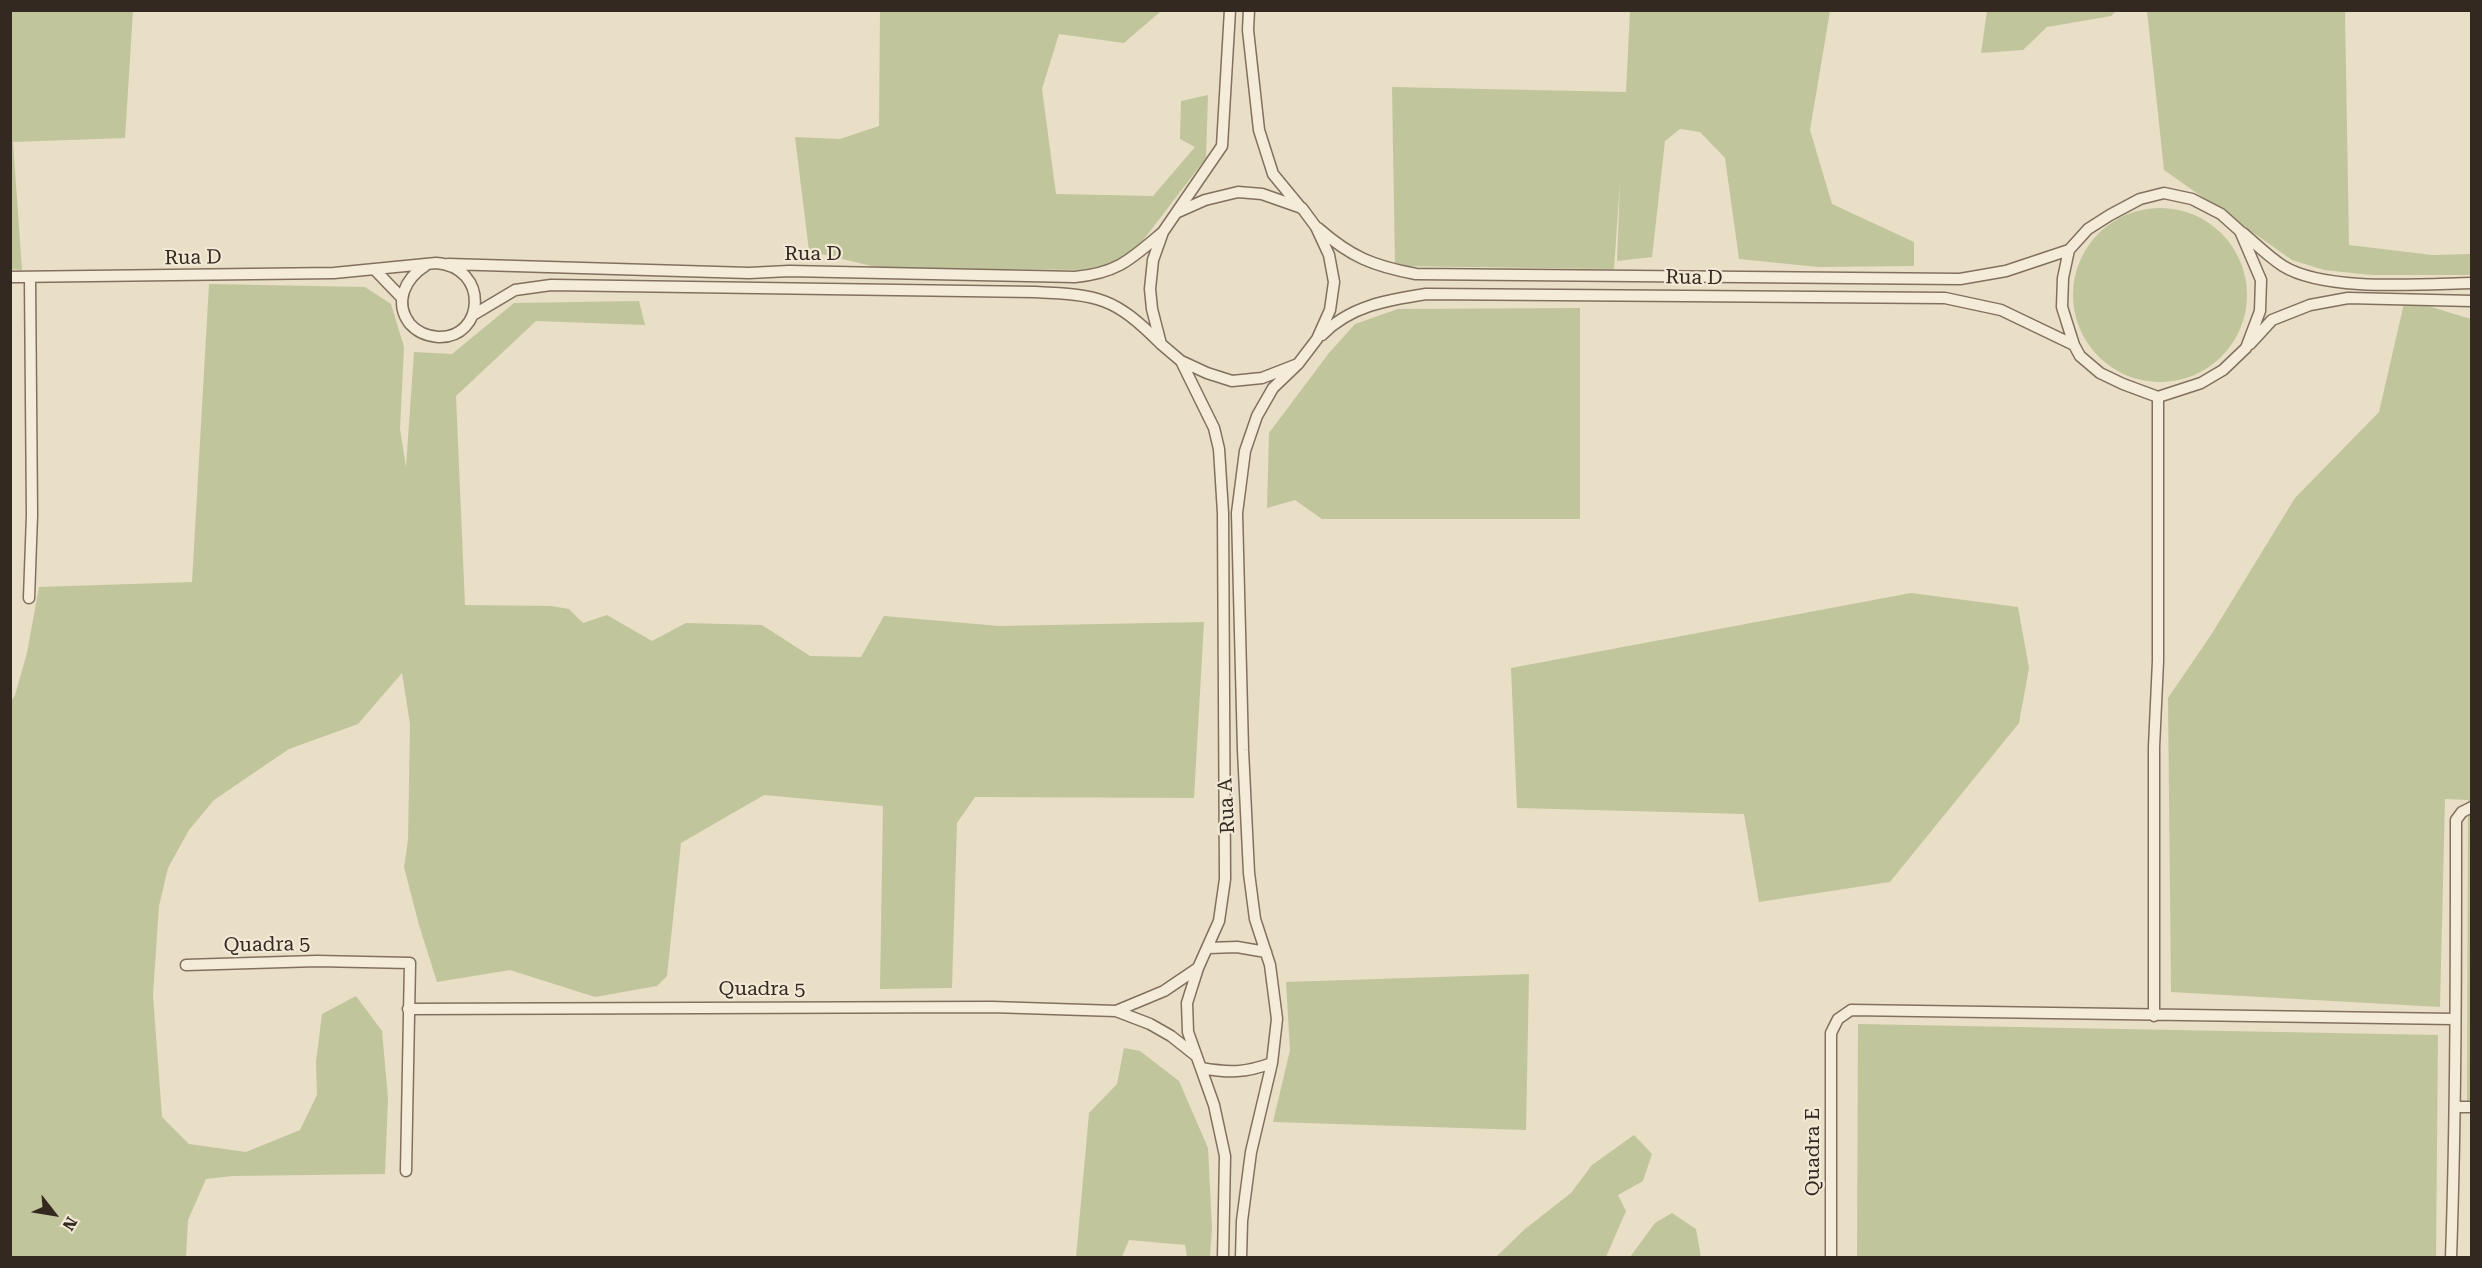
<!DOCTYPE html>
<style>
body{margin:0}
#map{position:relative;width:2482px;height:1268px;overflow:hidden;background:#e9dec6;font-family:"Roboto Serif",serif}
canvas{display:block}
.frame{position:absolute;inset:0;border:12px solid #342920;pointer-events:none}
.north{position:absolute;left:24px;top:1184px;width:60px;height:60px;-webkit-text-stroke:4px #f1e8d5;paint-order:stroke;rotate:121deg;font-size:16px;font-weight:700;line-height:24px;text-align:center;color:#342920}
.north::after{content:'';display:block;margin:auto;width:21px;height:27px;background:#342920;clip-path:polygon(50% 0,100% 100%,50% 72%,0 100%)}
</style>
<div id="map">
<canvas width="2482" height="1268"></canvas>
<div class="frame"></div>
<div class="north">N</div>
</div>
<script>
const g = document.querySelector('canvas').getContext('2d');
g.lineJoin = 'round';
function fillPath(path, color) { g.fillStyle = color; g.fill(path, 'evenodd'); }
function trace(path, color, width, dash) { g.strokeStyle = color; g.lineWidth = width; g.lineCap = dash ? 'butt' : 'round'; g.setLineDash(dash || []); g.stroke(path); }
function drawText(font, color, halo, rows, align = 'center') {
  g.font = font + ' "Roboto Serif",serif'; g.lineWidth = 4.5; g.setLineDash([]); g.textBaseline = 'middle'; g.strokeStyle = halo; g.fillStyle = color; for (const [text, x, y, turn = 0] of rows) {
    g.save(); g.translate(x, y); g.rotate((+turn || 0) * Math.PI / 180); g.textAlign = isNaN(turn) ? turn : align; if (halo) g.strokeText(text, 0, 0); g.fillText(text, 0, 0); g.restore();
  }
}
fillPath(new Path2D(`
 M10 11H133L125 138 13 142 22 270 10 269Z
 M880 11H1161L1124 43 1059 34 1042 89 1056 194 1153 196 1195 147 1180 139 1181 101 1208 95 1206 158 1141 243 1122 260 1089 270 880 268 809 251 795 137 840 139 879 126Z
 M1630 11H1830L1810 130 1832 204 1914 242V266L1818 267 1739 259 1725 158 1700 132 1680 129 1665 141 1652 257 1617 261 1620 181 1614 269 1395 266 1392 87 1626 92Z
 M1987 11V10L2116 11 2111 16 2047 27 2023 50 1981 53Z
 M2147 11H2345L2349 245 2432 255 2471 254V275H2371L2324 270 2292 260 2164 170Z
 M2073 295a87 87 0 1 1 174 0a87 87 0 1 1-174 0Z
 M209 284 365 287 391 304 404 347 400 429 406 467 414 352 452 354 514 303 639 301 645 325 536 321 456 396 465 605 551 606 569 609 583 623 607 615 652 641 686 623 762 625 810 656 861 657 884 616 999 626 1204 622 1194 798 975 797 957 823 952 988 880 989 883 806 764 795 681 843 667 976 657 986 595 997 510 970 437 982 419 925 404 867 408 840 410 724 402 673 358 724 289 749 214 800 189 830 168 868 159 906 153 995 162 1117 189 1144 246 1152 300 1130 317 1095 316 1062 322 1014 356 996 382 1031 388 1098 385 1174 232 1176 206 1179 188 1220 186 1257H11V701L15 695 27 653 39 587 192 582Z
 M2405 299 2471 319V1102H2467L2468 800 2445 799 2440 1007 2171 992 2168 698 2211 635 2295 498 2379 412Z
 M1580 308V519H1322L1295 500 1267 508 1269 433 1329 353 1355 324 1398 309Z
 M1911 593 2018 607 2029 668 2019 723 1890 882 1759 902 1744 814 1517 808 1511 668Z
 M1529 974 1526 1130 1273 1122 1290 1050 1286 982Z
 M1858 1024 2438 1035 2436 1257H1857Z
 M1124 1048 1140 1051 1179 1081 1208 1148 1212 1228 1210 1257H1187L1185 1245 1129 1240 1122 1257H1076L1089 1113 1117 1084Z
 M1634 1135 1652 1154 1643 1181 1618 1195 1626 1211 1606 1257H1496L1525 1229 1571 1193 1592 1165Z
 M1672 1213 1696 1229 1701 1257H1630L1655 1223Z`), '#c1c59c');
const street = new Path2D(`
 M1249 10 1248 30 1259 130 1273 174 1301 208
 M2164 193 2192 199 2221 214 2240 231 2261 280 2260 311 2246 348 2223 370 2201 383 2158 397 2123 384 2100 373 2080 356 2074 345 2062 307 2063 278 2069 250 2088 229 2110 215 2140 199Z
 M1178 212 1205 200 1238 192 1262 194 1302 208 1316 227 1329 255 1334 282 1330 310 1317 339 1298 364 1262 378 1232 381 1207 373 1181 361 1161 344 1152 309 1150 289 1153 260 1163 232 1222 146 1230 10
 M1318 228C1351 257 1373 266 1416 274L1960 279 2006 271 2069 250
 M2243 233C2256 244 2269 257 2283 266 2325 292 2422 284 2472 283
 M448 264 749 273 789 271 1075 277C1118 273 1131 259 1163 232
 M376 271 402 298
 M10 277 334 273 436 263C490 267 485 339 438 337 427 336 417 332 410 324 393 302 406 278 425 266
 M473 315 515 290 551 285 1035 292C1099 295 1114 297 1160 343
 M1322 335C1350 306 1387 300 1426 294L1945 298 2001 310 2074 345
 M2250 344 2272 320 2310 305 2348 298 2472 301
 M1181 361 1214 428 1219 449 1223 513 1225 879 1219 921 1198 968 1187 1003 1188 1032 1214 1105 1225 1156 1223 1258
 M29 598 32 515 30 279
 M1208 948 1237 947 1266 952
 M186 965 317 961 410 963 406 1171
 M408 1009 992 1007 1116 1011 1150 1024 1171 1036 1195 1055
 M1116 1011 1164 991 1198 968
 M2154 1016V747L2158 661V397
 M1201 1068C1229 1073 1245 1073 1272 1063
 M2456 1107H2472
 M1241 1258 1242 1221 1251 1152 1272 1063 1277 1019 1270 965 1255 919 1249 873 1243 750 1237 513 1245 451 1257 416 1273 388 1298 364
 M1831 1258V1033L1838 1019 1851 1010 2454 1019
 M2451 1258C2456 1112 2456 966 2456 820L2462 812 2472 807`);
trace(street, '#82705e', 13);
trace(street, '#f4ecd9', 10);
drawText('20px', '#342920', '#f1e8d5', [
 ["Rua D",813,254],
 ["Rua D",193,258,-1],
 ["Rua D",1694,278,1],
 ["Rua A",1227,806,-93],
 ["Quadra 5",267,945,-1],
 ["Quadra 5",762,989],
 ["Quadra E",1813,1152,-90]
]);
</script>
